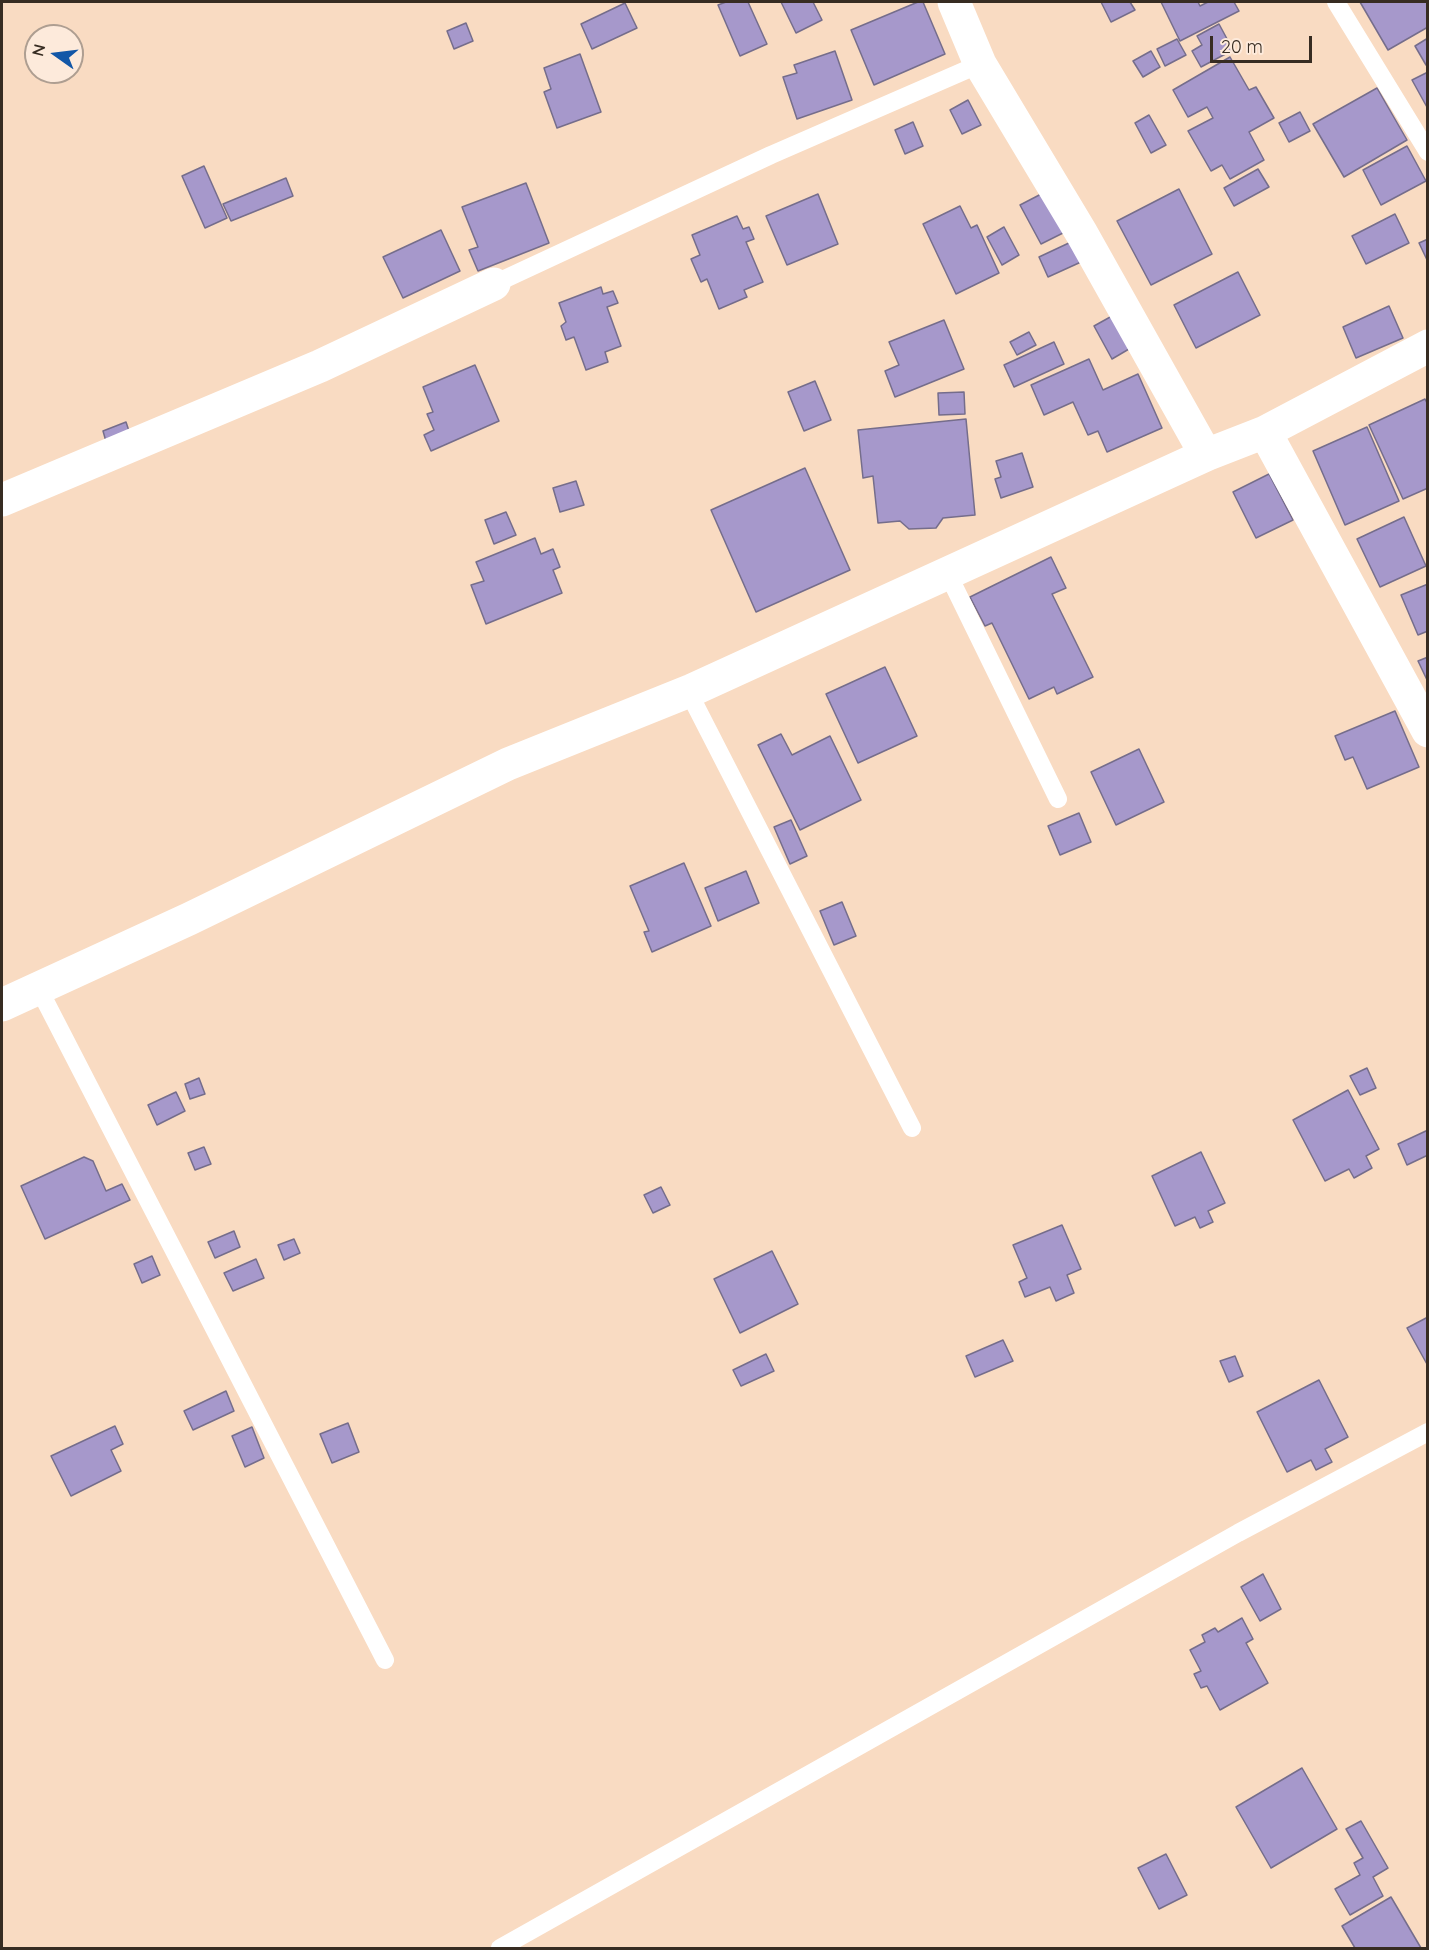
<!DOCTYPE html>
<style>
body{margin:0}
#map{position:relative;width:1429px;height:1950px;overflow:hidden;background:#f9dbc2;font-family:Quicksand,sans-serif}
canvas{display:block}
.frame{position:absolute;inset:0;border:3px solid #372c22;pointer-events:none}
.north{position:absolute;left:24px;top:24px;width:60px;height:60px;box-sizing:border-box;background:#fdeadb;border:2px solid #ae9e91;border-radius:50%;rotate:284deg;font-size:16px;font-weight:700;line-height:24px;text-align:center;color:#372c22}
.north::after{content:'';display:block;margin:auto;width:21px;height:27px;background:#1357a7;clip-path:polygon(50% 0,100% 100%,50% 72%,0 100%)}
.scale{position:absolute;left:1210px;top:36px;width:102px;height:27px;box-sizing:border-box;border:3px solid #372c22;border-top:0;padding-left:8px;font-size:18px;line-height:21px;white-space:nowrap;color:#372c22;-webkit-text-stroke:4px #fdeadb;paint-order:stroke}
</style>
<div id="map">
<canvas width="1429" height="1950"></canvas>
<div class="frame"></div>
<div class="north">N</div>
<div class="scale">20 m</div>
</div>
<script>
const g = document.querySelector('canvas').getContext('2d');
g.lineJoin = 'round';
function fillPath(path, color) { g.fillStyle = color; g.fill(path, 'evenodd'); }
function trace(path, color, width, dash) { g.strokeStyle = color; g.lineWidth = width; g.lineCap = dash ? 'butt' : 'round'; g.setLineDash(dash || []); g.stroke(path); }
const building = new Path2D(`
 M726 2H748L767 44 740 56 718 5Z
 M781 2H813L822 20 796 33Z
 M918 2H923L945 54 874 85 851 30Z
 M1101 2H1130L1135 10 1111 22Z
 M1161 2H1198L1200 6 1208 2H1234L1239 11 1180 41Z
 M1360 2H1428V27L1388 50Z
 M625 3 637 28 592 49 581 24Z
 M466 23 473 41 454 49 447 31Z
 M1219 24 1233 50 1201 67 1192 51 1202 45 1197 36Z
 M1428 38V64L1426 65 1415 46Z
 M1177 39 1186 55 1165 66 1157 49Z
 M835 51 852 100 797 119 783 77 797 73 794 65Z
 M1151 51 1160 67 1143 77 1133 61Z
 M580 54 601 112 557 128 544 92 551 89 544 68Z
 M1230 57 1249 90 1256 87 1274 118 1249 132 1264 160 1230 179 1222 165 1211 171 1188 131 1213 118 1207 107 1188 117 1173 90Z
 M1428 72V109L1412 80Z
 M1377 88 1407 140 1344 177 1313 124Z
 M968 100 981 125 962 134 950 110Z
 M1300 112 1310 131 1289 142 1279 123Z
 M1149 115 1166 145 1151 153 1135 123Z
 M913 122 923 146 905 154 895 130Z
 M1407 146 1426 181 1381 205 1363 170Z
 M204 166 227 218 205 228 182 176Z
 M1258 169 1269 187 1234 206 1224 188Z
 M286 178 293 196 231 221 223 204Z
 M526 183 549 243 478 271 469 250 478 247 462 207Z
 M1179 189 1212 254 1151 285 1117 221Z
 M1047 191 1067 231 1041 244 1020 205Z
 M818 194 838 244 787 265 766 216Z
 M960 206 971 228 977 225 999 273 956 294 923 224Z
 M1395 214 1409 243 1366 264 1352 236Z
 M737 216 743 229 749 227 754 239 746 242 763 282 744 290 747 297 719 309 707 279 701 282 691 259 700 255 692 235Z
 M1004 227 1019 255 1002 265 987 237Z
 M441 230 460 271 403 298 383 257Z
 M1428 239V262L1419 243Z
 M1071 242 1081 262 1048 277 1039 257Z
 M1238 272 1260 315 1196 348 1174 305Z
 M601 287 603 294 613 291 618 303 607 307 621 346 605 352 608 362 586 370 574 337 566 340 561 326 566 322 559 303Z
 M1389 306 1403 338 1356 358 1343 327Z
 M1112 316 1129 349 1112 359 1094 326Z
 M944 320 964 369 895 397 885 371 899 365 889 342Z
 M1029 332 1036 345 1017 355 1010 342Z
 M1054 342 1064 364 1014 387 1004 365Z
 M1089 359 1103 390 1138 374 1162 428 1107 452 1098 431 1088 435 1073 402 1044 415 1031 385Z
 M475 365 499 421 431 451 424 435 434 430 427 414 433 412 423 387Z
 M815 381 831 420 804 431 788 392Z
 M964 392 965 414 939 415 938 393Z
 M1425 399 1428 405V488L1403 499 1369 425Z
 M966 419 975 515 943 518 936 528 909 529 900 521 878 523 873 476 863 478 858 430Z
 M126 422 131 437 107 445 103 431Z
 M1367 427 1399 501 1345 525 1313 451Z
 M1022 453 1033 487 1001 498 995 479 1001 477 996 461Z
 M805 468 850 570 756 612 711 510Z
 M1269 474 1293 520 1256 538 1233 492Z
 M576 481 584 505 560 512 553 488Z
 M506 512 516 535 494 544 485 520Z
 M1404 517 1426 566 1380 587 1357 539Z
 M535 538 541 554 553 549 560 567 553 570 562 593 486 624 471 585 484 581 476 562Z
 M1051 557 1066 588 1052 594 1093 677 1057 694 1054 687 1029 699 992 623 985 626 970 597Z
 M1428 584V631L1418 635 1401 595Z
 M1428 657V682L1418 661Z
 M885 667 917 736 858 763 826 694Z
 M1395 711 1419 767 1367 789 1353 757 1345 760 1335 736Z
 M781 734 792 755 830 736 861 800 800 830 758 745Z
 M1139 749 1164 802 1116 825 1091 772Z
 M1079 813 1091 842 1060 855 1048 826Z
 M791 820 807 856 790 864 774 827Z
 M684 863 711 926 652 952 644 932 649 931 630 886Z
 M746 871 759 903 718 921 705 888Z
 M842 902 856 936 834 945 820 911Z
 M1367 1068 1376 1088 1360 1095 1350 1076Z
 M199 1078 205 1094 190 1099 185 1084Z
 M1348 1090 1379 1149 1366 1156 1372 1168 1354 1178 1349 1169 1325 1181 1293 1120Z
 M176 1092 185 1111 157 1125 148 1105Z
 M1428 1130V1155L1407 1165 1398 1144Z
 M204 1147 211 1164 195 1170 188 1153Z
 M1201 1152 1225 1203 1208 1211 1213 1222 1200 1228 1195 1217 1175 1226 1152 1176Z
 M84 1157 93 1161 106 1191 122 1184 130 1200 45 1239 21 1186Z
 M661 1187 670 1205 653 1213 644 1195Z
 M1062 1225 1081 1269 1067 1275 1074 1293 1056 1301 1050 1287 1025 1297 1019 1282 1027 1278 1013 1245Z
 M234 1231 240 1247 215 1258 208 1242Z
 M294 1239 300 1253 284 1260 278 1245Z
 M772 1251 798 1304 740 1333 714 1279Z
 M152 1256 160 1275 142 1283 134 1264Z
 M256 1259 264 1278 233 1291 224 1273Z
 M1428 1317V1366L1407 1328Z
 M1003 1340 1013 1361 975 1377 966 1356Z
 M766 1354 774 1371 741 1386 733 1370Z
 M1235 1356 1243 1376 1229 1382 1220 1361Z
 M1319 1380 1348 1437 1325 1449 1332 1462 1316 1470 1311 1460 1287 1472 1257 1412Z
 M226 1391 234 1411 193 1430 184 1411Z
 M348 1423 359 1452 332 1463 320 1434Z
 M115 1426 123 1444 111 1450 121 1471 71 1496 51 1456Z
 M252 1427 264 1458 245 1467 232 1436Z
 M1263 1574 1281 1609 1260 1621 1241 1587Z
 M1242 1618 1253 1639 1246 1643 1268 1683 1220 1710 1207 1686 1201 1688 1194 1674 1201 1671 1190 1650 1205 1642 1202 1635 1215 1628 1218 1632Z
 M1302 1768 1337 1829 1271 1868 1236 1807Z
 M1361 1821 1388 1868 1373 1877 1383 1896 1350 1915 1335 1889 1360 1875 1354 1863 1363 1858 1346 1829Z
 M1166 1854 1187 1895 1159 1909 1138 1868Z
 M1391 1897 1421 1948H1355L1342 1926Z`);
fillPath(building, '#a698cb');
trace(building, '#756d8b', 1.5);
trace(new Path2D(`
 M1336 2 1428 152
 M494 284 771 155 980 64
 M947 572 1058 799
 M688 691 912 1128
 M39 989 385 1660
 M500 1948 1238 1533 1428 1432`), '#fff', 18);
trace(new Path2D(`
 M954 2 980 64 1082 234 1206 455
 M1265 432 1428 731
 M2 500 320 366 494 284
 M2 1005 189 919 508 764 692 690 1206 455 1265 432 1428 346`), '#fff', 33);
</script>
